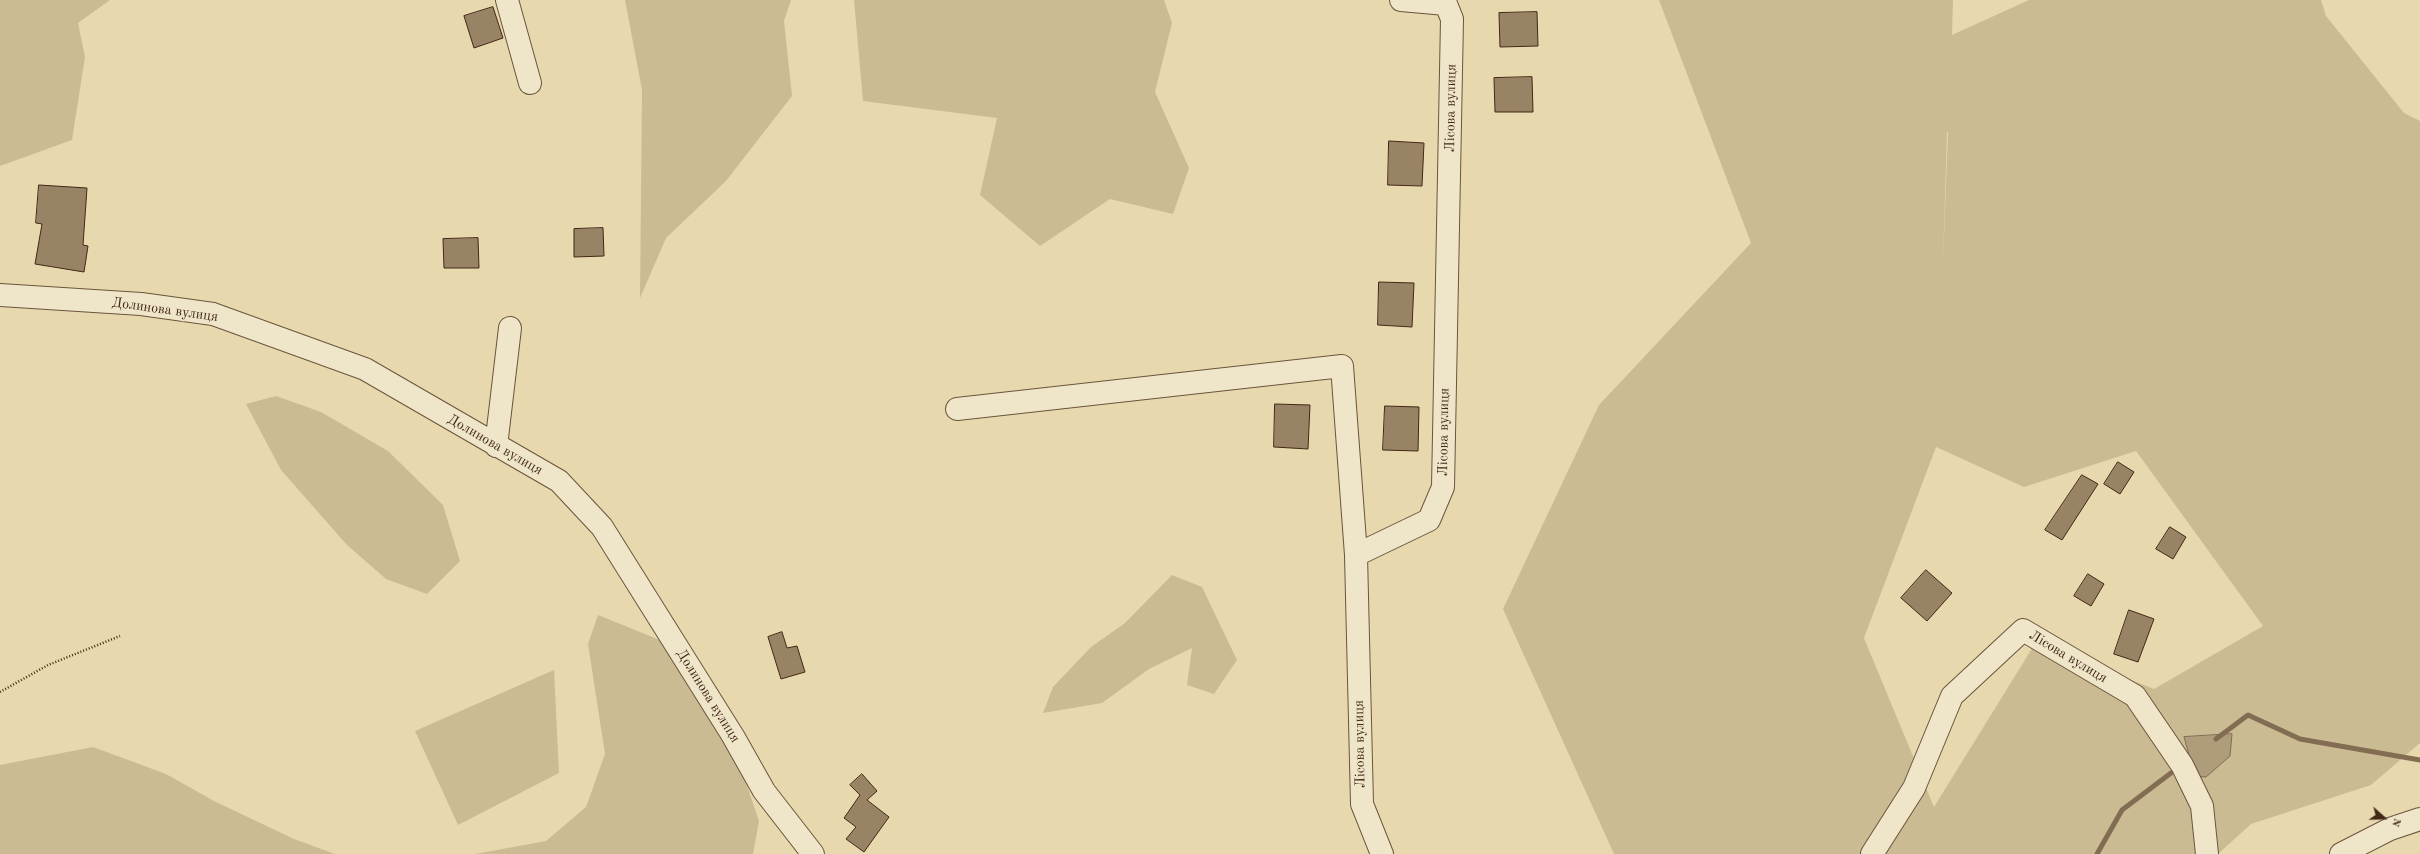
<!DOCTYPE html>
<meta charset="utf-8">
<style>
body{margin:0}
#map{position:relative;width:2420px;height:854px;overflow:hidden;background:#e7d9ad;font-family:"Old Standard TT",serif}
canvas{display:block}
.north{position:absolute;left:2364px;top:798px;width:40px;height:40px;-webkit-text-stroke:3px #efe6ca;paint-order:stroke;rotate:110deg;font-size:11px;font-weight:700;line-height:16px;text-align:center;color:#422716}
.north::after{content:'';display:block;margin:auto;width:14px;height:18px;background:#422716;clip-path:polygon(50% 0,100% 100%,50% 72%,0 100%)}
</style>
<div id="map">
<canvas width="2420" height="854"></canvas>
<div class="north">N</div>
</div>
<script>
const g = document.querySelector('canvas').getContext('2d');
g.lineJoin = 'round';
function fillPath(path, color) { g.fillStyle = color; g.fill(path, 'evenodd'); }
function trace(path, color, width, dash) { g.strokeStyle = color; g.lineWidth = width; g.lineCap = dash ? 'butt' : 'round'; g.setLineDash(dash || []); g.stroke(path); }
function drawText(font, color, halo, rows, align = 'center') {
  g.font = font + ' "Old Standard TT",serif'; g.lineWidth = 3.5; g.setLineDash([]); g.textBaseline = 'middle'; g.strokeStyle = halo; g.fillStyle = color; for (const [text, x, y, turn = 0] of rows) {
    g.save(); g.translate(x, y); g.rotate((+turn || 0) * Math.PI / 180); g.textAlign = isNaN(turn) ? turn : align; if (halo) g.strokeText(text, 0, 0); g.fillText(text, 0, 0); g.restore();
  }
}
fillPath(new Path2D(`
 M0 0H110L78 23 85 57 72 140 0 166Z
 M625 0H791L784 21 792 96 726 181 666 238 640 298 642 90Z
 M854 0H1164L1172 23 1155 92 1189 168 1173 214 1110 199 1040 246 980 195 997 118 863 101Z
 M1659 0H1953L1952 35 2029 0H2321L2326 16 2404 113 2420 121V743L2371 785 2251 824 2218 854H1614L1503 609 1599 405 1751 243ZM1947 132H1948L1943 264ZM1936 447 2024 487 2136 451 2263 626 2154 689 2036 642 1934 807 1864 638Z
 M276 396 321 412 388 451 443 505 460 561 427 594 386 579 347 545 281 470 246 404Z
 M1172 575 1202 587 1237 660 1214 694 1187 685 1192 648 1149 669 1102 703 1043 713 1053 687 1091 647 1125 623Z
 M598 615 677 647 727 727 759 821 753 854H475L546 841 586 807 605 754 588 644Z
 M554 670 559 773 458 825 415 731Z
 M93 747 166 774 214 801 294 839 335 854H0V765Z`), '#cbbb93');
const water = new Path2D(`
 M2232 734 2230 756 2206 777 2195 776 2184 737Z`);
fillPath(water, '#af9c7a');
trace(water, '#836d52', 1);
trace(new Path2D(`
 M2216 739 2248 715 2300 739 2420 760
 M2097 854 2122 810 2171 773`), '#836d52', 5);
const building = new Path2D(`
 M493 7 503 38 474 48 464 16Z
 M1537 12 1538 46 1500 47 1499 13Z
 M1532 77 1533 112H1495L1494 78Z
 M1389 141 1424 143 1422 186 1388 185Z
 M39 185 87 188 83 245 88 246 84 272 35 264 42 224 36 223Z
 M603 228 604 256 574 257V229Z
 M478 238 479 268H444L443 239Z
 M1379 282 1414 283 1412 327 1378 325Z
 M1275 404 1310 405 1308 449 1274 447Z
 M1385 406 1419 407 1418 451 1383 450Z
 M2118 462 2134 472 2120 494 2104 484Z
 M2082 475 2098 484 2062 540 2045 530Z
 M2170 527 2186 537 2173 559 2156 549Z
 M1926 570 1952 593 1927 621 1901 598Z
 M2088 574 2104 584 2091 606 2074 596Z
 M2129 610 2154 619 2138 662 2114 654Z
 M782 632 787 648 797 646 805 672 781 679 768 637Z
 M862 774 877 791 867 800 889 817 864 852 846 839 856 827 844 818 860 795 850 785Z`);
fillPath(building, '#988465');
trace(building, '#422716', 1);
const minor = new Path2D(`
 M507 0 530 83
 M0 295 141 304 213 314 365 369 559 481 602 527 733 736 764 791 813 854
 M957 409 1342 366 1356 555
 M496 446 510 328
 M1382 854 1362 804 1356 555 1429 520 1443 487 1452 19 1446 4 1401 0
 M1872 854 1914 788 1952 696 2023 630 2135 696 2182 765 2202 806 2207 854
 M2341 854 2390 829 2420 819`);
trace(minor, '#6b543c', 24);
trace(new Path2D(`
 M0 692 48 665 120 636`), '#422716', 2.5, [1, 2]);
trace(minor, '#efe6ca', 22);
drawText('14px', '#422716', '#efe6ca', [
 ["Лісова вулиця",1451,108,-89],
 ["Долинова вулиця",165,310,8],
 ["Лісова вулиця",1444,432,-89],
 ["Долинова вулиця",495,445,30],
 ["Лісова вулиця",2068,657,31],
 ["Долинова вулиця",708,696,58],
 ["Лісова вулиця",1360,744,-91]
]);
</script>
